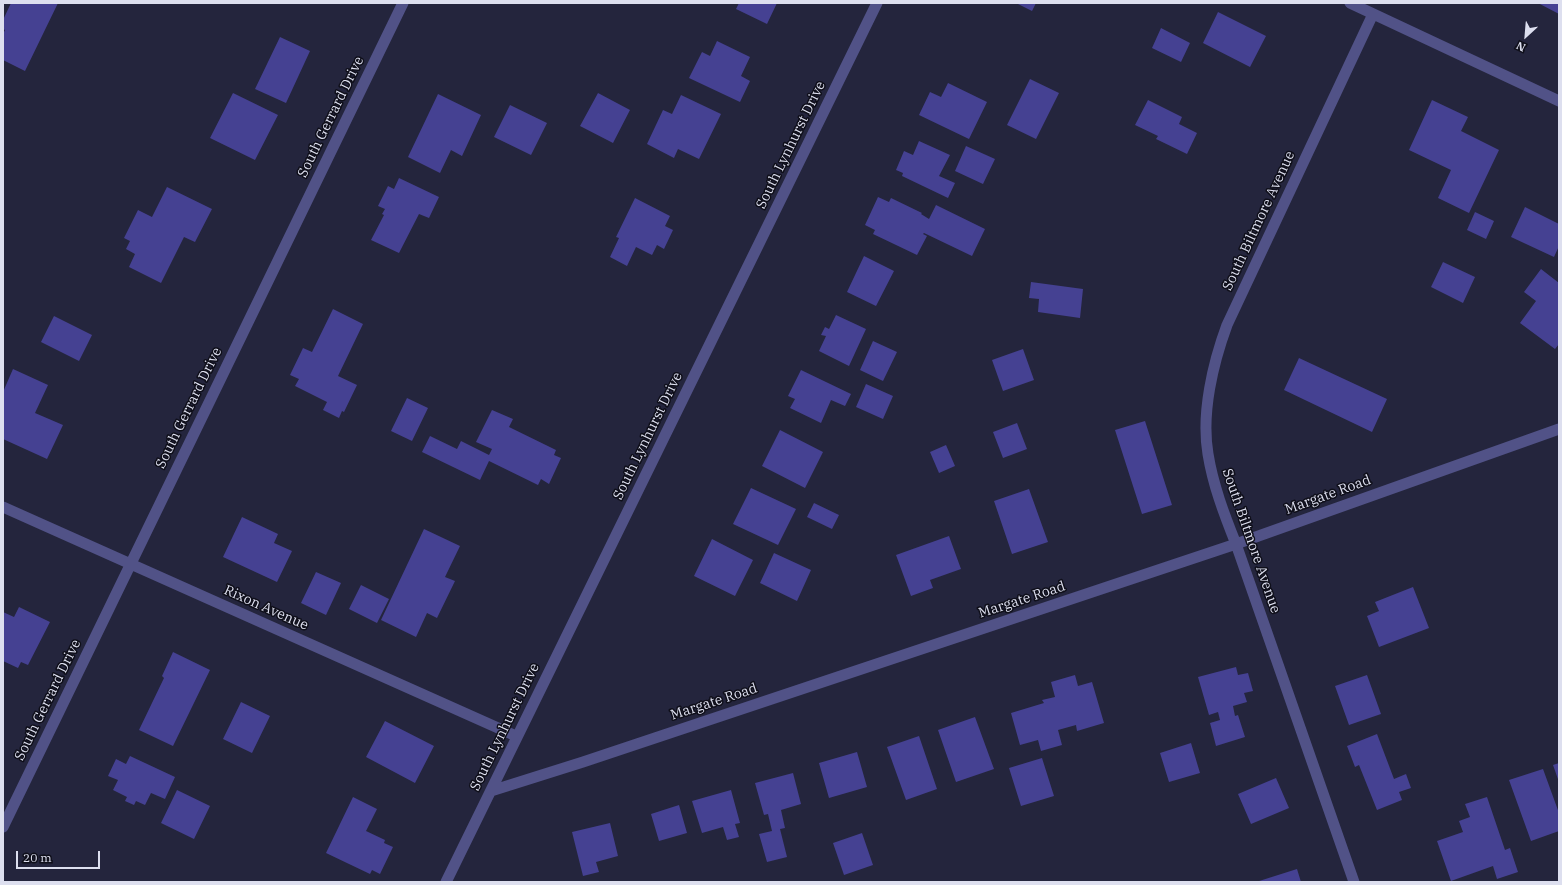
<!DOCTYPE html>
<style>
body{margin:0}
#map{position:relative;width:1562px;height:885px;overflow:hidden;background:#24253d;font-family:"IBM Plex Serif",serif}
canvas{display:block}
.frame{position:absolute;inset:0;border:4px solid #dddfef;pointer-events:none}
.north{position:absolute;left:1506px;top:16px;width:40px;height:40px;-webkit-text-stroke:3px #0f0f1a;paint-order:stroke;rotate:206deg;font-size:11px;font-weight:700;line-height:16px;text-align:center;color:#dddfef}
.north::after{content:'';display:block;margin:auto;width:14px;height:18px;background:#dddfef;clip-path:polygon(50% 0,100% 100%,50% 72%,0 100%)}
.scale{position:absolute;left:16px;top:851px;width:84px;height:18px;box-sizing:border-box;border:2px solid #dddfef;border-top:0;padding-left:5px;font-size:12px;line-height:14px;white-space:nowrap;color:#dddfef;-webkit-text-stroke:3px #0f0f1a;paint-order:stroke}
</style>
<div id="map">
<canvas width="1562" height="885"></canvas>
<div class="frame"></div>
<div class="north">N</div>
<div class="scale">20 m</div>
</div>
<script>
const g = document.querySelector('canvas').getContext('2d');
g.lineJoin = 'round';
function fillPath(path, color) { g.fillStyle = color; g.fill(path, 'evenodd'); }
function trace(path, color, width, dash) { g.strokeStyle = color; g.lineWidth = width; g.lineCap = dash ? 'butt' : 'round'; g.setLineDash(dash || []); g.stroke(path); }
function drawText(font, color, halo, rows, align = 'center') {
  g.font = font + ' "IBM Plex Serif",serif'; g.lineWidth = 3; g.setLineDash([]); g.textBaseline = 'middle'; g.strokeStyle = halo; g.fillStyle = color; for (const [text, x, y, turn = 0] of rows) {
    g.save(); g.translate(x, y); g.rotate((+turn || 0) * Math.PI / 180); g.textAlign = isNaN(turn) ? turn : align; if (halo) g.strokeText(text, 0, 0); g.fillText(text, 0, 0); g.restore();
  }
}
fillPath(new Path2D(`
 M11 3H58L25 71 3 60V34L5 30 3 29V20Z
 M739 3H777L767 24 736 9Z
 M1016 3H1036L1032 11Z
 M1538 3H1559V14Z
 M1218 12 1266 36 1250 67 1203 43Z
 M1161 28 1190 43 1181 62 1152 48Z
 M280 37 310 51 286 103 255 89Z
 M717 41 750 57 741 76 750 81 740 102 689 78 702 52 710 56Z
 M1030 79 1059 93 1036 139 1007 125Z
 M948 83 987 102 969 139 919 115 930 92 941 97Z
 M233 93 278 115 255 160 210 138Z
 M598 93 630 110 613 143 580 126Z
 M438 94 481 115 462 156 451 150 440 173 408 157Z
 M681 95 721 114 699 159 678 149 674 158 647 144 663 110 672 114Z
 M1148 100 1182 117 1179 124 1197 133 1187 154 1156 139 1158 136 1135 125Z
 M1432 100 1468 117 1461 131 1499 150 1469 213 1438 198 1451 170 1409 150Z
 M510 105 547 123 531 155 494 137Z
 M919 141 950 155 939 176 955 183 948 198 902 176 903 173 896 170 904 151 913 155Z
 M966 146 995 159 983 184 955 171Z
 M399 178 439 197 429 218 419 214 399 253 371 240 384 215 382 214 385 209 378 206 388 186 394 189Z
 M167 187 212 209 195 242 184 237 161 283 129 267 135 254 126 249 130 241 124 238 138 210 152 217Z
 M878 197 889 202 891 198 922 213 921 214 929 219 936 205 985 229 972 256 924 233 923 234 927 236 917 255 873 234 875 230 865 225Z
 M635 198 670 216 665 226 673 230 664 249 657 245 652 255 636 247 627 266 610 257 619 238 616 237Z
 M1525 207 1559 224V246L1554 257 1511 237Z
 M1475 212 1494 221 1486 239 1467 230Z
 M864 256 894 271 876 306 847 292Z
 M1443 262 1475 277 1463 303 1431 287Z
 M1541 269 1559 283V344L1555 349 1520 323 1536 301 1524 292Z
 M1031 282 1083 289 1080 318 1038 312 1039 299 1029 298Z
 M333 309 363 324 338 376 357 385 344 412 342 411 339 418 323 410 327 402 295 386 299 379 290 375 303 348 312 352Z
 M836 315 866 329 849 366 819 351 826 336 821 335 825 327 829 329Z
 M54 316 92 335 79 361 41 342Z
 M873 341 897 352 883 381 860 370Z
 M1023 349 1034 380 1003 391 992 360Z
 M1299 358 1387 399 1372 432 1284 390Z
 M13 369 48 385 35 413 63 425 47 459 3 439V392Z
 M801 370 851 394 845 406 831 400 821 423 790 408 795 399 788 396Z
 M866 384 893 396 883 419 856 407Z
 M407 398 428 408 412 441 391 431Z
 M492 410 513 419 509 427 556 450 554 455 561 458 549 484 541 479 538 485 489 461 480 480 422 452 430 436 457 449 461 441 489 455 492 449 476 442Z
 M1145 421 1172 505 1142 514 1115 430Z
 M1017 423 1027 449 1003 458 993 432Z
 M780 430 823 452 805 488 762 466Z
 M946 445 955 466 939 473 930 452Z
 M751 488 796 509 778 545 733 524Z
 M1029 489 1048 542 1012 554 994 501Z
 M814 503 839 515 832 529 807 517Z
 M242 517 278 534 274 543 292 551 277 582 223 557Z
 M424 529 460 546 445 577 455 581 437 618 427 613 416 637 381 620Z
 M949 536 961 569 930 580 933 588 911 596 896 555Z
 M712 539 753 560 735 596 694 576Z
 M774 553 811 570 797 601 760 583Z
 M316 572 341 583 326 615 301 603Z
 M361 585 389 599 377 623 349 609Z
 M1413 587 1429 628 1379 647 1367 616 1379 611 1375 602Z
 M19 607 50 622 28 665 21 662 18 668 3 661V612L14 617Z
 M173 652 210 670 173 746 139 730 164 678 162 676Z
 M1236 667 1238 675 1248 673 1253 691 1244 693 1247 702 1233 706 1235 716 1238 715 1245 737 1216 746 1210 723 1220 720 1218 712 1209 715 1198 677Z
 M1075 675 1078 686 1092 682 1104 723 1077 731 1076 725 1058 730 1062 745 1041 751 1038 740 1020 745 1011 713 1044 703 1042 700 1055 697 1051 682Z
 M1367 675 1381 714 1349 725 1335 686Z
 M241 702 270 716 252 753 223 739Z
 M975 717 994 769 956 782 938 730Z
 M385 721 434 746 415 783 366 757Z
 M1377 734 1394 779 1406 774 1411 788 1399 792 1402 800 1377 810 1359 765 1355 767 1347 746Z
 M919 736 937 789 906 800 887 747Z
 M1191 743 1200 773 1169 782 1160 753Z
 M857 752 867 787 829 798 819 763Z
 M130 756 175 777 165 799 151 793 145 805 136 801 134 805 125 801 127 797 113 790 118 780 108 776 116 759 126 764Z
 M1042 758 1054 796 1021 806 1009 768Z
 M1559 763V782L1553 765Z
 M1543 769 1559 813V831L1531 841 1509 780Z
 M793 773 801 804 781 810 785 828 780 829 787 857 767 862 759 834 772 831 768 814 764 815 755 783Z
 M1276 778 1289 808 1251 824 1238 794Z
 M177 790 210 806 194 839 161 823Z
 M731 790 740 823 735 824 739 837 727 840 723 827 702 833 692 801Z
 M353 797 377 809 366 831 385 840 384 843 393 847 380 874 372 870 370 874 326 853Z
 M1487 797 1505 850 1510 848 1518 872 1497 879 1493 866 1451 881 1437 841 1463 832 1459 821 1470 817 1465 804Z
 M679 805 687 833 659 841 651 814Z
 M610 823 618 856 596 862 599 872 583 876 572 832Z
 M862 833 873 865 844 875 833 843Z
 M1297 869 1301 882H1256Z`), '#454192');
trace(new Path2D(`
 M1350 3 1559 101
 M3 507 516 736
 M491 791 583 762 1236 544 1559 429
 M3 827 403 3
 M446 882 877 3
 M1354 882 1236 544C1224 514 1213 485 1208 454 1201 413 1213 363 1227 325L1373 14`), '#515287', 11);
drawText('14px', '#dddfef', '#0f0f1a', [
 ["South Gerrard Drive",331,117,-64],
 ["South Lynhurst Drive",791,145,-64],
 ["South Biltmore Avenue",1259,221,-65],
 ["South Gerrard Drive",189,408,-64],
 ["South Lynhurst Drive",648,436,-64],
 ["Margate Road",1328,495,-20],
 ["South Biltmore Avenue",1251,541,71],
 ["Margate Road",1022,600,-18],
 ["Rixon Avenue",266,608,24],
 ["South Gerrard Drive",48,700,-64],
 ["Margate Road",714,702,-18],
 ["South Lynhurst Drive",505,727,-64]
]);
</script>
